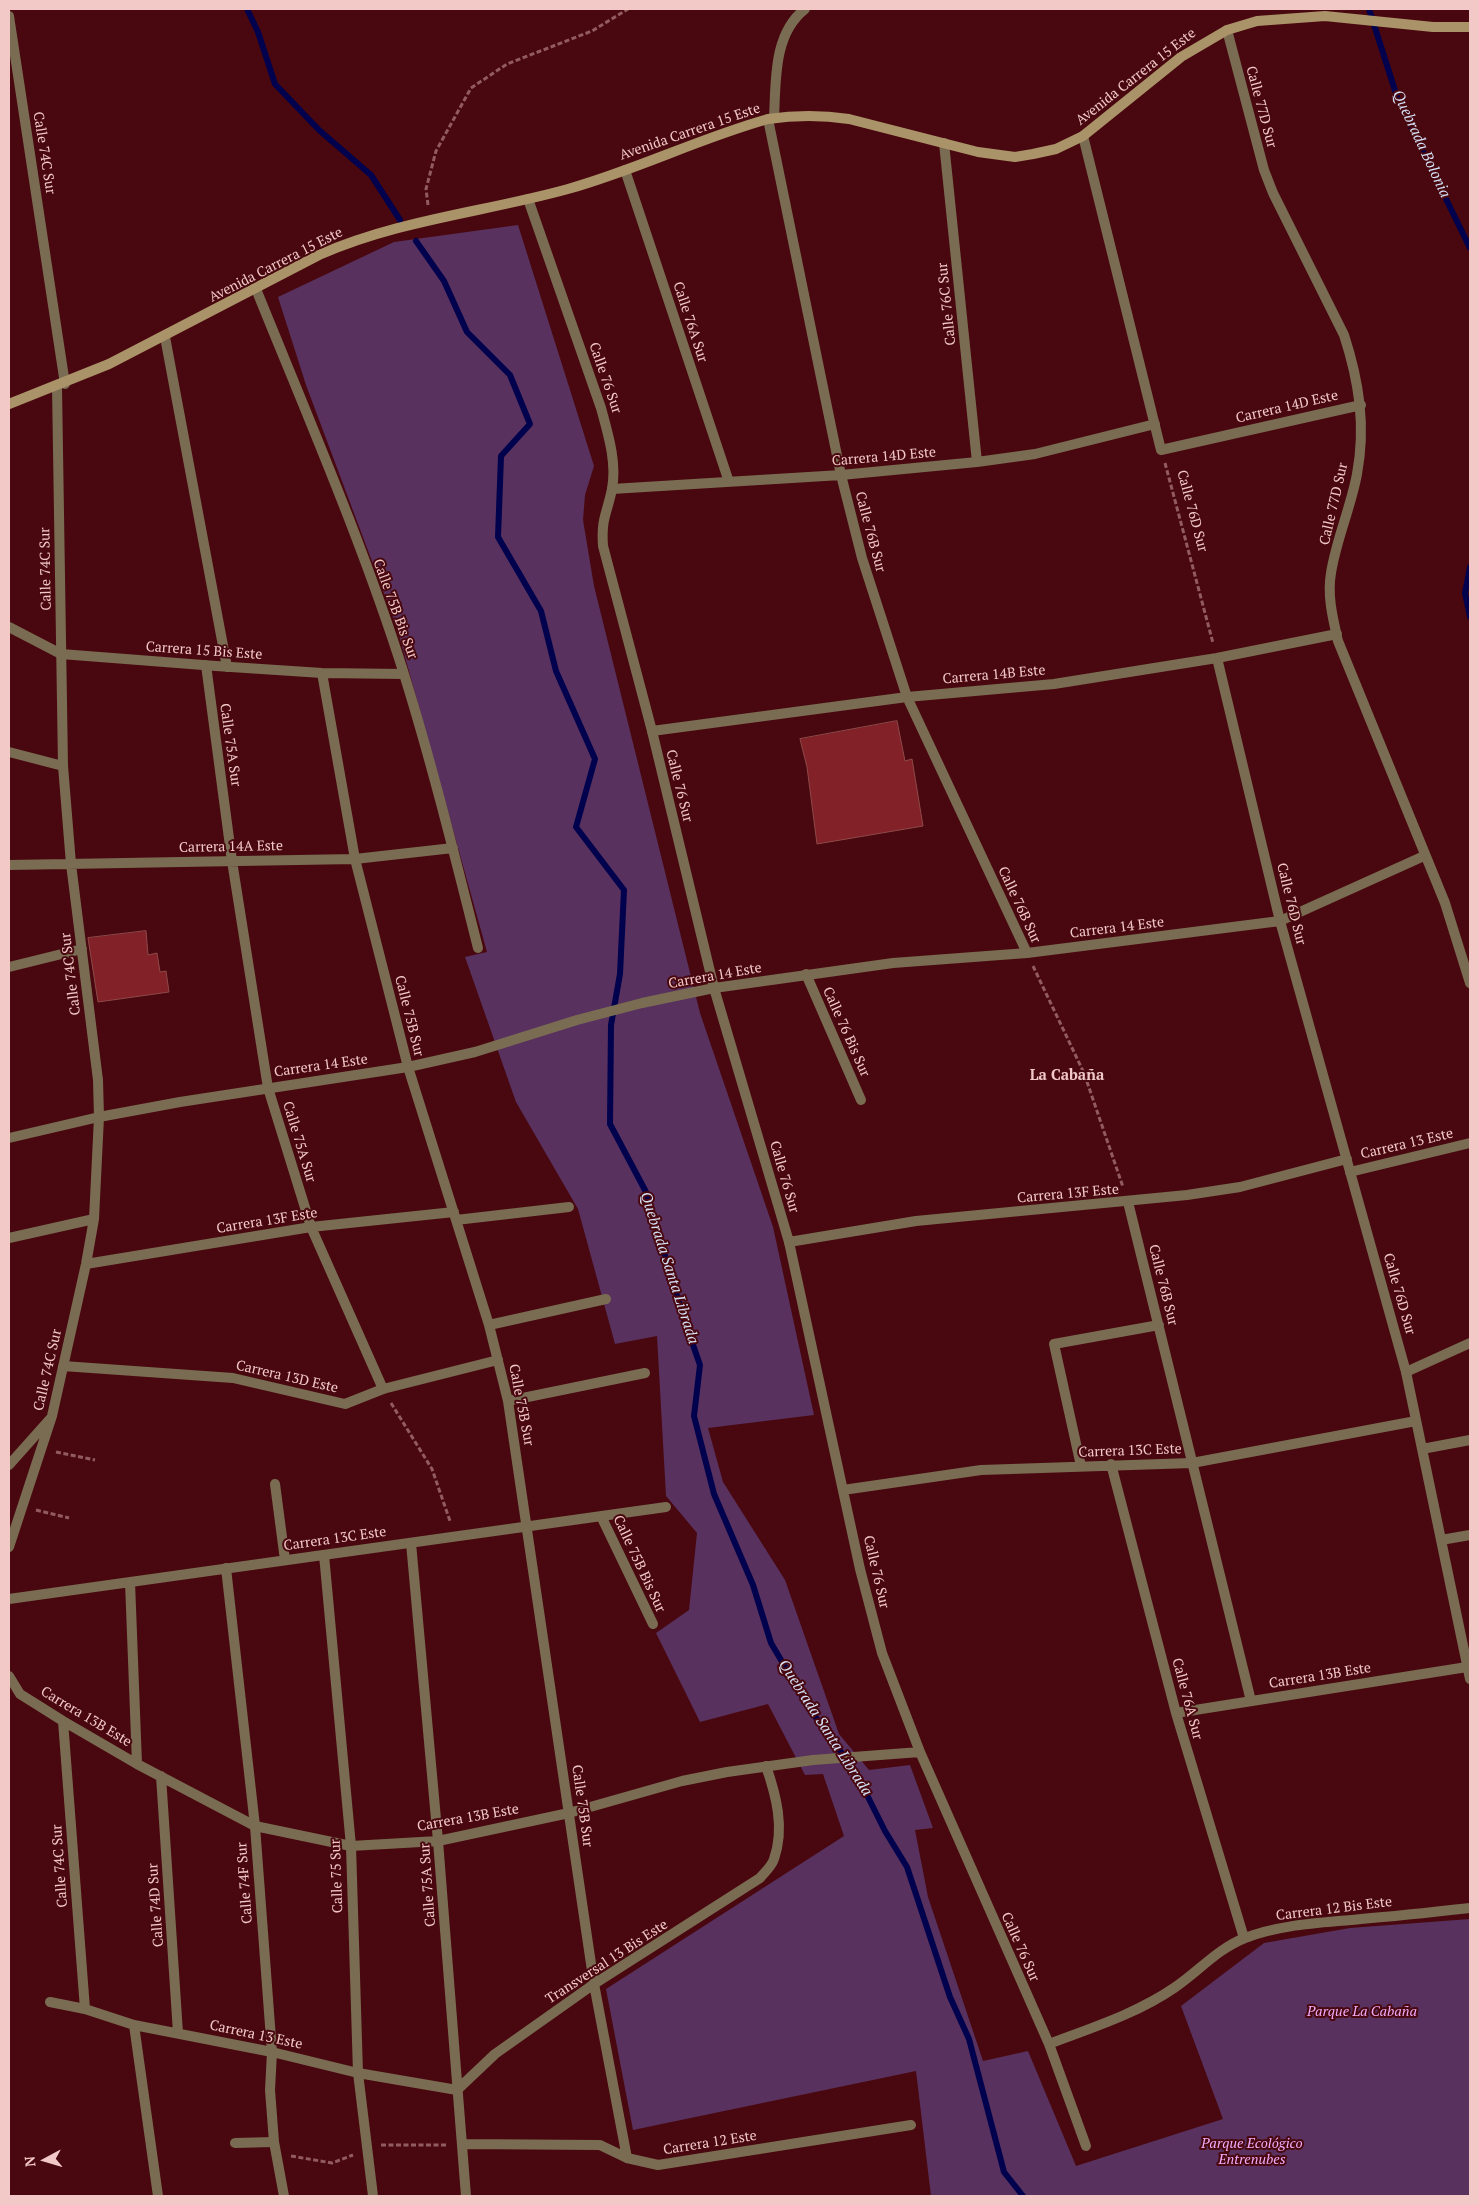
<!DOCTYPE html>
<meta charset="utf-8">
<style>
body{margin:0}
#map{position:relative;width:1479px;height:2205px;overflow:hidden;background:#49080f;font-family:"PT Serif",serif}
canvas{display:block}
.frame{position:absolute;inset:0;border:10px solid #f2c9c6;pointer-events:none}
.north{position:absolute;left:20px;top:2135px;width:50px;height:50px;-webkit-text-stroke:4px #49080f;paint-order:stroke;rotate:264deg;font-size:14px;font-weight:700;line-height:20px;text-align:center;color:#f2c9c6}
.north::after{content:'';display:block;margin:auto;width:18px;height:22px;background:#f2c9c6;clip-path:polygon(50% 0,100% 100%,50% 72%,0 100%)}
</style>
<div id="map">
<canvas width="1479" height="2205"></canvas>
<div class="frame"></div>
<div class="north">N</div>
</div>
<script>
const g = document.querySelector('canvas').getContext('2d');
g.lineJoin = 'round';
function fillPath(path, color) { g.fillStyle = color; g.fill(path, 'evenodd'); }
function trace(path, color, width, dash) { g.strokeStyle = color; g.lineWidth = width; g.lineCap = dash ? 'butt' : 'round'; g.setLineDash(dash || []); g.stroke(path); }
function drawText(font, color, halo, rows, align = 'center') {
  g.font = font + ' "PT Serif",serif'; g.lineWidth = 4; g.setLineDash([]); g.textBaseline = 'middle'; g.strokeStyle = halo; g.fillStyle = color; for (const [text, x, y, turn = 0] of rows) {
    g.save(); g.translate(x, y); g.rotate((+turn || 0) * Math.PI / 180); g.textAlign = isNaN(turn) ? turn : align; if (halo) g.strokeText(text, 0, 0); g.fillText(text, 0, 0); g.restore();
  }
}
fillPath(new Path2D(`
 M518 225 594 466 585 495 583 520 594 586 700 1013 773 1227 814 1415 708 1428 723 1482 785 1580 839 1734 869 1770 910 1765 933 1828 915 1830 928 1897 983 2061 1028 2051 1076 2166 1223 2119 1181 2006 1264 1943 1350 1928 1470 1919V2196H931L916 2071 633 2130 606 1989 844 1836 823 1774 805 1775 768 1704 700 1722 656 1633 689 1610 697 1533 666 1496 657 1336 615 1344 578 1209 516 1102 465 957 487 952 397 628 306 385 278 297 394 242Z`), '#58315e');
trace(new Path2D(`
 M247 9 258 32 275 84 319 130 371 175 400 220
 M1369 9 1399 103 1470 248
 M416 241 444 281 467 332 510 375 530 424 501 456 498 537 541 611 556 671 595 759 576 827 624 890 620 974 611 1025 610 1124 646 1192 684 1319 700 1365 694 1416 714 1494 753 1585 771 1643 811 1711 855 1771 885 1831 907 1867 950 1997 969 2039 1004 2172 1023 2196
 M1470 567 1465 593 1470 617`), '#00024d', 6);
const building = new Path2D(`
 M897 721 905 761 912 759 923 826 817 844 807 767 800 739Z
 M146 931 148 955 157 953 160 972 166 971 169 992 98 1002 88 938Z`);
fillPath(building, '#822128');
trace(building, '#8e4948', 1);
trace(new Path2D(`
 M428 205 426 189 436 151 471 88 507 64 592 31 628 9
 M1165 463 1213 643
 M1033 966 1084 1073 1123 1187
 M391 1403 432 1469 450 1521
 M56 1452 95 1460
 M36 1510 69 1518
 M381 2145H447
 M291 2156 332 2163 353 2155`), '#925b5e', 3, [5, 2.5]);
trace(new Path2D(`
 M774 118C776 81 773 34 805 9`), '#7a6c52', 10);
trace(new Path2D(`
 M383 1389 498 1360
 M235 2143 274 2142`), '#7a6c52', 10);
trace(new Path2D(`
 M9 16 65 384
 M1227 30 1264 170 1273 193 1344 335C1359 381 1366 426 1357 474 1351 507 1336 540 1331 573 1327 596 1333 619 1338 641L1445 903 1470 983
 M768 119 841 475 862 558 907 697 1027 953
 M1083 136 1161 450 1361 405
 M944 143 977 462
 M625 170 729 482
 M256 289C307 415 363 544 404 674 432 764 455 857 478 948
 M165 337 227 667
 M612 489 841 475 977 462 1035 454 1155 424
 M9 627 61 654 216 666 322 673 404 674
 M1217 658 1280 921 1424 856
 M322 673 355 859 408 1067 489 1325 508 1401 594 1984 627 2158
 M652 731 907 697 1054 684 1217 658 1337 634
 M9 752 63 766
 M9 865 355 859 453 848
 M9 967 82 949
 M806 974 861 1100
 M1350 1172 1470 1143
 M1128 1202 1251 1701
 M456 1220 569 1207
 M9 1238 94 1219
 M789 1242 860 1569 882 1653 920 1752 1049 2044 1086 2146
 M86 1264 311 1227 454 1212
 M489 1325 606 1299
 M63 1366 233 1378 345 1404 383 1389 311 1227 268 1088 232 861 206 665
 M1406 1372 1470 1679
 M508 1401 645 1373
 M1422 1449 1470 1440
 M1111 1464 1176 1713 1244 1938
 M9 1465 50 1419
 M1081 1466 1054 1344 1159 1325
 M275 1484 285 1560
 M843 1490 981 1470 1192 1463 1416 1421
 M601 1516 653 1624
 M1441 1540 1470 1535
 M411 1543 438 1841 466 2196
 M9 1547 52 1416 86 1264 94 1219 99 1117 98 1080 71 864 63 766 57 387
 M324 1555 351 1846 358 2073 373 2196
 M226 1568 255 1826 272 2052 270 2090 274 2142 284 2196
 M130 1582 137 1764
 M9 1599 666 1507
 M9 1676 20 1694 63 1721 137 1764 255 1826 351 1846 438 1841 569 1813 682 1781 727 1772 813 1760 920 1752
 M1176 1713 1467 1667
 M63 1721 85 2009
 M161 1776 178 2033
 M50 2002 85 2009 134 2025 272 2052 358 2073 457 2090 495 2054 594 1984 760 1878C765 1872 772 1866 774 1859 785 1828 776 1795 766 1766
 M134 2025 158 2196
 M1049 2044C1091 2028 1136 2014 1174 1988 1198 1972 1217 1949 1245 1938 1281 1924 1322 1923 1361 1919 1397 1916 1434 1912 1470 1908
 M462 2144 600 2145 627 2158 658 2165 911 2125`), '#7a6c52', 10);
trace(new Path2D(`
 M528 199 601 408C608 434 617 462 612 489 607 514 601 518 603 546L652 731 714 988 789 1242 916 1221 1187 1195 1240 1187 1347 1159
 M9 1138 99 1117 180 1102 408 1067 475 1052 577 1020 642 1003 714 988 893 963 1027 953 1280 921 1406 1372 1470 1343`), '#7a6c52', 10);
trace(new Path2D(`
 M9 404 109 364 319 255C398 220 485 212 568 189 636 170 700 138 768 119 796 115 821 115 849 119L978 152 1015 157 1033 154 1056 149 1083 136 1181 57 1227 30 1257 21 1325 16 1433 27H1470`), '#ab9369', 10);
drawText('14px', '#f2c9c6', '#49080f', [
 ["Avenida Carrera 15 Este",1136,77,-38],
 ["Calle 77D Sur",1261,107,75],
 ["Avenida Carrera 15 Este",690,132,-19],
 ["Calle 74C Sur",44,153,81],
 ["Avenida Carrera 15 Este",276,265,-27],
 ["Calle 76C Sur",947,304,-96],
 ["Calle 76A Sur",690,322,72],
 ["Calle 76 Sur",605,378,71],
 ["Carrera 14D Este",1287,407,-13],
 ["Carrera 14D Este",884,457,-5],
 ["Calle 77D Sur",1334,504,-77],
 ["Calle 76D Sur",1192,511,75],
 ["Calle 76B Sur",870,532,75],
 ["Calle 74C Sur",46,569,-91],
 ["Calle 75B Bis Sur",395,609,70],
 ["Carrera 15 Bis Este",204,651,4],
 ["Carrera 14B Este",994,675,-5],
 ["Calle 75A Sur",230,745,82],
 ["Calle 76 Sur",679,786,76],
 ["Carrera 14A Este",231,847,-1],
 ["Calle 76D Sur",1291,904,76],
 ["Calle 76B Sur",1019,905,65],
 ["Carrera 14 Este",1117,928,-7],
 ["Calle 74C Sur",71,974,-97],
 ["Carrera 14 Este",715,976,-10],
 ["Calle 75B Sur",409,1016,76],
 ["Calle 76 Bis Sur",846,1032,66],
 ["Carrera 14 Este",321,1066,-8],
 ["Calle 75A Sur",299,1142,73],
 ["Carrera 13 Este",1407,1144,-13],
 ["Calle 76 Sur",784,1177,74],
 ["Carrera 13F Este",1068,1194,-5],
 ["Carrera 13F Este",267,1221,-9],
 ["Calle 76B Sur",1163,1285,76],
 ["Calle 76D Sur",1399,1294,74],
 ["Calle 74C Sur",48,1370,-77],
 ["Carrera 13D Este",287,1377,13],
 ["Calle 75B Sur",521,1405,79],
 ["Carrera 13C Este",1130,1451,-2],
 ["Carrera 13C Este",335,1539,-8],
 ["Calle 75B Bis Sur",639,1564,65],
 ["Calle 76 Sur",876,1572,77],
 ["Carrera 13B Este",1320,1676,-9],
 ["Calle 76A Sur",1187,1699,75],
 ["Carrera 13B Este",86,1717,31],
 ["Calle 75B Sur",582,1806,82],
 ["Carrera 13B Este",468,1818,-10],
 ["Calle 74C Sur",60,1866,-94],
 ["Calle 75 Sur",337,1876,-92],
 ["Calle 74F Sur",245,1883,-94],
 ["Calle 75A Sur",428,1885,-94],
 ["Calle 74D Sur",156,1905,-94],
 ["Carrera 12 Bis Este",1334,1909,-7],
 ["Calle 76 Sur",1020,1947,66],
 ["Transversal 13 Bis Este",607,1962,-33],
 ["Carrera 13 Este",256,2035,12],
 ["Carrera 12 Este",710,2143,-9]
]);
drawText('italic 14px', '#f1adfb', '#49080f', [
 ["Parque La Cabaña",1362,2012],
 ["Parque Ecológico",1252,2144],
 ["Entrenubes",1252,2160]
]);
drawText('italic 15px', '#d4e0f5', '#49080f', [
 ["Quebrada Bolonia",1421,144,65],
 ["Quebrada Santa Librada",669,1268,72],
 ["Quebrada Santa Librada",825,1728,57]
]);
drawText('bold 15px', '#f2c9c6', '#49080f', [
 ["La Cabaña",1067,1076]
]);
</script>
